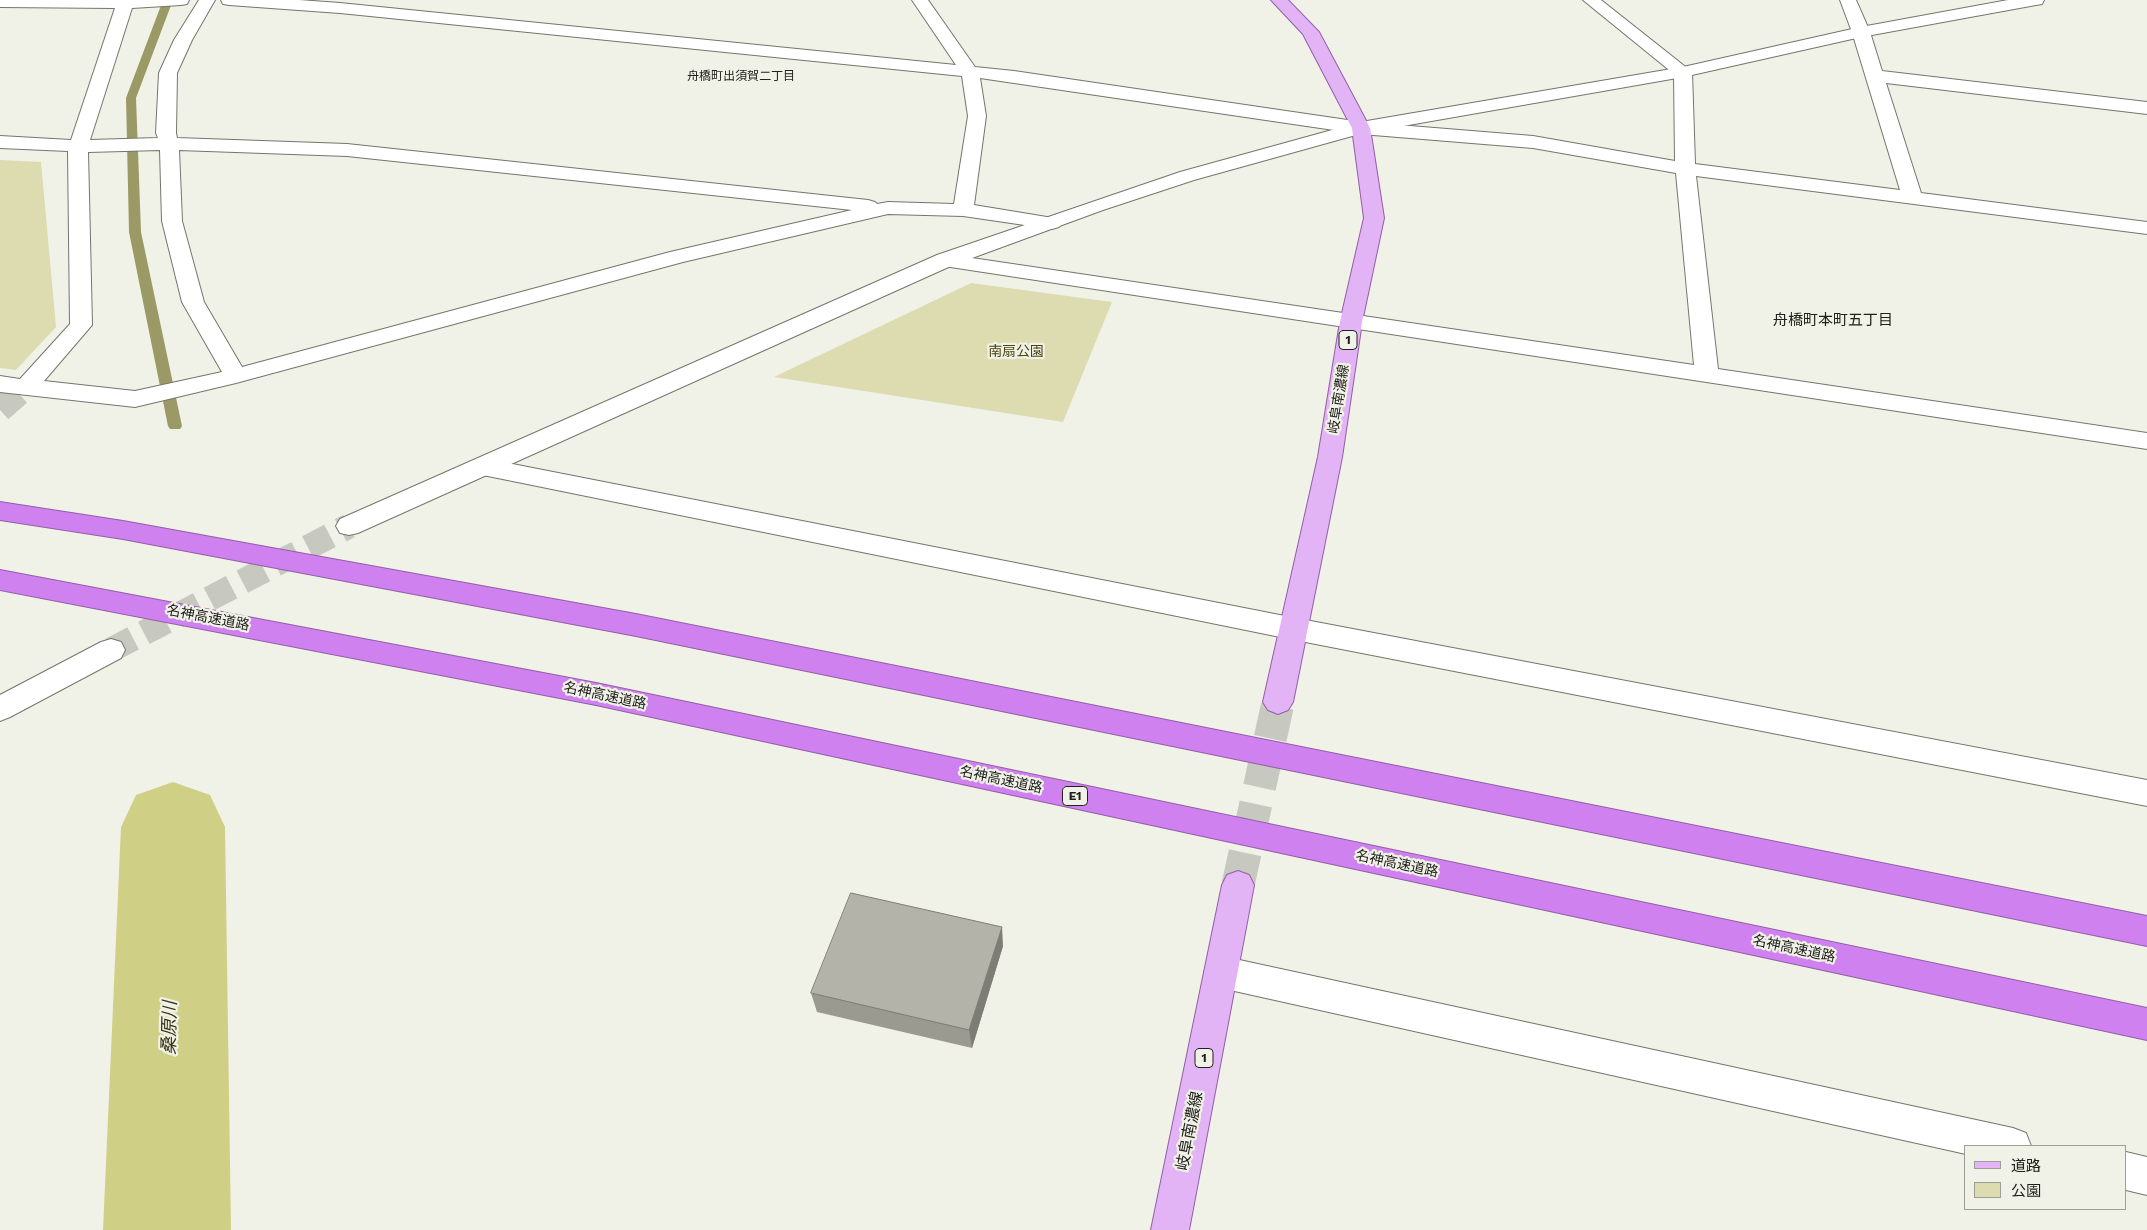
<!DOCTYPE html>
<meta charset="utf-8">
<style>
body{margin:0}
#map{position:relative;width:2147px;height:1230px;overflow:hidden;background:#f1f2e7;font-family:"Work Sans","Noto Sans JP",sans-serif}
canvas{display:block}
.legend{position:absolute;left:1964px;top:1145px;width:162px;height:65px;box-sizing:border-box;background:#f1f2e7;border:1px solid #9d9e96;margin:0;padding:6px 9px;list-style:none;font-size:15px;color:#20201d}
.legend li{display:flex;align-items:center;gap:10px;height:25px}
.legend b{width:25px;border:1px solid #9d9e96}
</style>
<div id="map">
<canvas width="2147" height="1230"></canvas>
<ul class="legend">
<li><b style="height:6px;background:#e2b3f5"></b>道路</li>
<li><b style="height:14px;background:#dcdcb0"></b>公園</li>
</ul>
</div>
<script>
const g = document.querySelector('canvas').getContext('2d');
g.lineJoin = 'round';
function fillPath(path, color) { g.fillStyle = color; g.fill(path, 'evenodd'); }
function trace(path, color, width, dash) { g.strokeStyle = color; g.lineWidth = width; g.lineCap = dash ? 'butt' : 'round'; g.setLineDash(dash || []); g.stroke(path); }
function drawText(font, color, halo, rows, align = 'center') {
  g.font = font + ' "Work Sans","Noto Sans JP",sans-serif'; g.lineWidth = 4.5; g.setLineDash([]); g.textBaseline = 'middle'; g.strokeStyle = halo; g.fillStyle = color; for (const [text, x, y, turn = 0] of rows) {
    g.save(); g.translate(x, y); g.rotate((+turn || 0) * Math.PI / 180); g.textAlign = isNaN(turn) ? turn : align; if (halo) g.strokeText(text, 0, 0); g.fillText(text, 0, 0); g.restore();
  }
}
fillPath(new Path2D(`
 M0 160 41 162 56 327 16 370 0 368Z
 M971 283 1112 302 1063 422 774 377Z`), '#dcdcb0');
fillPath(new Path2D(`
 M163 0H173L136 98 141 232 182 426 180 429H170L168 426 129 232 126 98Z`), '#9b9a66');
fillPath(new Path2D(`
 M173 782 210 795 225 827 231 1230H103L121 827 136 795Z`), '#d0cf86');
trace(new Path2D(`
 M0 410 26 387`), '#c7c8bf', 25, [25, 12]);
trace(new Path2D(`
 M111 650 349 526`), '#c7c8bf', 25, [25, 12]);
trace(new Path2D(`
 M1278 704V702`), '#c7c8bf', 25, [25, 12]);
trace(new Path2D(`
 M1238 885 1278 703`), '#c7c8bf', 33, [33, 17]);
const street = new Path2D(`
 M0 0H189L187 4 181 5 132 8 90 140 158 138 156 133 159 73 174 40 199 0H215L192 40 177 73 176 133 177 138 347 144 868 200 875 202 877 204 888 202 954 204 968 116 962 76 340 13 229 5 223 4 221 0H299L340 3 956 65 912 0H928L975 67 1014 71 1361 122 1533 136 1675 161 1674 74 1583 0H1601L1692 72 1695 164 1900 190 1852 32 1840 0H1856L1870 32 1882 71 2147 102V114L1886 83 1921 193 2147 222V234L1696 176 1718 369 2147 433V449L937 265 934 260 937 255 945 254 1694 365 1676 173 1533 148 1361 134 980 78 986 116 974 205 1059 219 1062 223 1059 227 1052 229 963 216 888 214 683 262 236 383 135 407 0 392V376L20 379 70 324 68 151 0 148V136L71 140 115 8 0 7ZM160 150 162 221 182 302 222 372 135 391 44 381 92 325 88 152ZM179 150 347 156 852 210 670 252 242 367 204 302 182 221Z
 M482 458 1295 618 2147 780V806L1295 640 473 473 470 467 473 461Z
 M1221 956 2013 1128 2026 1133 2031 1146H1966V1154L1221 988 1209 983 1204 972 1209 961Z
 M2126 1152 2147 1157V1195L2126 1190Z`);
const secondary = new Path2D(`
 M2008 0H2044L2042 4 2036 5 1861 37 1683 77 1363 133 1194 180 1103 210 953 265 358 533 349 535 340 533 336 526 340 519 937 255 1180 172 1361 122 1683 67 1861 27Z
 M111 639 121 642 125 650 121 658 10 717 0 721V695L101 642Z`);
const primary = new Path2D(`
 M1271 0H1288L1319 32 1370 128 1384 218 1362 322 1342 457 1293 702 1288 710 1278 714 1268 710 1263 702 1318 457 1340 322 1364 218 1352 128 1303 34Z
 M1238 871 1249 875 1254 885 1189 1230H1151L1222 885 1227 875Z`);
const highway = new Path2D(`
 M0 502 123 521 636 614 2147 916V946L636 636 123 539 0 520Z
 M0 570 596 683 2147 1008V1040L596 705 0 590Z`);
trace(street, '#75756c', 2);
trace(secondary, '#75756c', 2);
trace(primary, '#925fa6', 2);
trace(highway, '#925fa6', 2);
fillPath(street, '#fff');
fillPath(secondary, '#fff');
fillPath(primary, '#e2b3f5');
fillPath(highway, '#cf81ef');
fillPath(new Path2D(`
 M1003 946 972 1048 817 1012 811 993Z`), '#9a9a91');
fillPath(new Path2D(`
 M1002 927 1003 946 972 1048 969 1030Z`), '#7d7d76');
const building = new Path2D(`
 M851 893 1002 927 969 1030 811 993Z`);
fillPath(building, '#b3b3a9');
trace(building, '#7d7d76', 1);
drawText('12px', '#20201d', '#f1f2e7', [
 ["舟橋町出須賀二丁目",741,76]
]);
for (const [x, y, w] of [
 [1348,340,18],
 [1075,796,25],
 [1204,1058,18]
]) { const box = new Path2D(); box.roundRect(x - w / 2, y - 9.5, w, 19, 4); g.fillStyle = '#f1f2e7'; g.fill(box); trace(box, '#20201d', 1); }
drawText('bold 12px', '#20201d', null, [
 ["1",1348,340],
 ["E1",1075,796],
 ["1",1204,1058]
]);
drawText('14px', '#49470e', '#f1f2e7', [
 ["南扇公園",1016,352]
]);
drawText('14px', '#20201d', '#f1f2e7', [
 ["岐阜南濃線",1339,399,-81],
 ["名神高速道路",208,618,11],
 ["名神高速道路",605,696,12],
 ["名神高速道路",1001,780,12],
 ["名神高速道路",1397,864,12],
 ["名神高速道路",1794,949,12]
]);
drawText('15px', '#20201d', '#f1f2e7', [
 ["舟橋町本町五丁目",1833,321]
]);
drawText('16px', '#20201d', '#f1f2e7', [
 ["岐阜南濃線",1190,1131,-79]
]);
drawText('italic 18px', '#343313', '#f1f2e7', [
 ["桑原川",170,1028,-89]
]);
</script>
